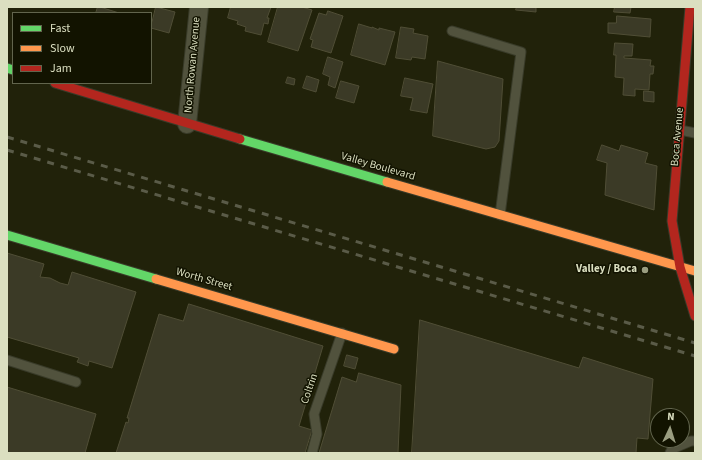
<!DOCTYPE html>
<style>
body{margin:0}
#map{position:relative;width:702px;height:460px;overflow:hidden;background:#21220a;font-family:"Source Sans 3",sans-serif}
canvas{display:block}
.frame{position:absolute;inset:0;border:8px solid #dbdfc0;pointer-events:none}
.legend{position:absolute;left:12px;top:12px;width:140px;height:72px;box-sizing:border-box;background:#121300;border:1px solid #62654d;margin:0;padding:5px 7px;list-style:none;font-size:12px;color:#dbdfc0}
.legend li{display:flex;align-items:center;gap:8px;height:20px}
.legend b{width:20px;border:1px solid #62654d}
.north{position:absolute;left:650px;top:408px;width:40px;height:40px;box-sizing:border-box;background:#121300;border:1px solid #62654d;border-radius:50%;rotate:4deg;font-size:11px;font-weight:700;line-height:16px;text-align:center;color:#dbdfc0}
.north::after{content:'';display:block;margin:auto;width:14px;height:18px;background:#9a9d80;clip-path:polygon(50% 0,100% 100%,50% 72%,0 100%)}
</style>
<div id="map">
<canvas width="702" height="460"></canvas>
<div class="frame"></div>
<ul class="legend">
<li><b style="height:5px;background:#63d668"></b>Fast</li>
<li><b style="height:5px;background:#ff974d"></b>Slow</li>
<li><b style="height:5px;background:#b3261e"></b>Jam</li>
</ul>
<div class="north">N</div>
</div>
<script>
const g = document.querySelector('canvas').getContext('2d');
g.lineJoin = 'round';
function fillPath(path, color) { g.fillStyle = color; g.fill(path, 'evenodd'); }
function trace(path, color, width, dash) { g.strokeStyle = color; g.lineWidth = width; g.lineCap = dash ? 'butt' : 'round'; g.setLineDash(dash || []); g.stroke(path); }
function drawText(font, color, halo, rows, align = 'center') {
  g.font = font + ' "Source Sans 3",sans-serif'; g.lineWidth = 3; g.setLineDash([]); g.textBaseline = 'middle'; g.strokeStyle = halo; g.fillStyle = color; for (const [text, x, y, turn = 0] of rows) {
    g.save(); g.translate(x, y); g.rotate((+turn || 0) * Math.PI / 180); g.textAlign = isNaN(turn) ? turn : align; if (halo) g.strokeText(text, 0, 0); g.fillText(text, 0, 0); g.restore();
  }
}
const building = new Path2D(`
 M98 7H100L119 13H96Z
 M156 7 175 12 169 33 151 28Z
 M231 7H271L267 18H269L268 24 264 23 261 35 245 31 246 27 237 24 238 21 228 18Z
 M278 7H302L312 10 298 51 268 42Z
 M517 7H536V12L516 10Z
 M615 7H631L630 13 614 12Z
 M328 11 343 16 331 53 311 47 313 40 310 39 319 13 326 15Z
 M617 16 651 19 650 37 608 33V23H616Z
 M359 24 372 28V27L379 30V28L395 32 385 65 351 55Z
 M401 27 414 29 413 33 428 36 425 59 412 57 411 60 396 58Z
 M615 43 633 44 632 56H624V58L651 60 650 66H654L653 74H650L649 90 635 89V96L623 95 624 78 615 77 616 55H614Z
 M328 57 343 62 335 88 328 85 330 77 323 74Z
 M438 61 503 79 499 141 495 147 486 149 433 136Z
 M307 76 319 80 316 92 303 88Z
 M288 77 295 79 294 85 286 83Z
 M405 78 433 84 427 113 410 110 413 98 401 96Z
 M341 81 359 86 354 103 336 98Z
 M644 91 654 92V102L644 101Z
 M602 145 619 151 621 145 648 153 645 163 657 166 654 210 605 195 607 163 597 160Z
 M7 253 44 264 40 277 50 278 60 283 68 285 72 272 136 292 112 368 89 361 88 366 77 362 79 358 7 337Z
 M189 304 323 346 299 426 312 430 305 453H116L126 422 128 423 129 418H127L159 314 183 321Z
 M420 320 579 368 583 357 653 379 648 439 637 438 636 453H412Z
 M347 355 358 358 355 369 344 366Z
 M359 373 401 385 398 453H319L342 377 356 382Z
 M7 387 96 414 85 453H7Z`);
fillPath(building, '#3b3a26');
trace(building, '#504e36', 1);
const lane = new Path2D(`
 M452 31 521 52 500 215
 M680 130 695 133
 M7 360 76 382
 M312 453 317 434 314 414 342 333
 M670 453 672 449 691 441H695`);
const street = new Path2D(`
 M187 124 199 7`);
const fast = new Path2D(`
 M7 68 13 70
 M240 139 387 182
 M7 235 156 279`);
const slow = new Path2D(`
 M387 182 695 271
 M156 279 394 349`);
const jam = new Path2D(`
 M690 7 672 221 680 267 695 316
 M55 83 240 139`);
trace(lane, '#393b29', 11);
trace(street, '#393b29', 20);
trace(fast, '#393b29', 11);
trace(slow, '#393b29', 11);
trace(jam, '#393b29', 11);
trace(lane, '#51523d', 9);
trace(street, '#51523d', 18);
trace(fast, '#63d668', 9);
trace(slow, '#ff974d', 9);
trace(jam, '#b3261e', 9);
trace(new Path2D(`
 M7 137 695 343
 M7 150 695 356`), '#5a5b48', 3, [7, 7]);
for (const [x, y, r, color] of [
 [645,270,4,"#9a9d80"]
]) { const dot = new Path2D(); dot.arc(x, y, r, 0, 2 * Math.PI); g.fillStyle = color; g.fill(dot); trace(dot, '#121300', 1.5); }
drawText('11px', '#dbdfc0', '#121300', [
 ["North Rowan Avenue",193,65,-85],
 ["Boca Avenue",678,137,-85],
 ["Valley Boulevard",378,167,16],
 ["Worth Street",204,280,16],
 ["Coltrin",310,389,-71]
]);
drawText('bold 11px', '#dbdfc0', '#121300', [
 ["Valley / Boca",637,270]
], 'right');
</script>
